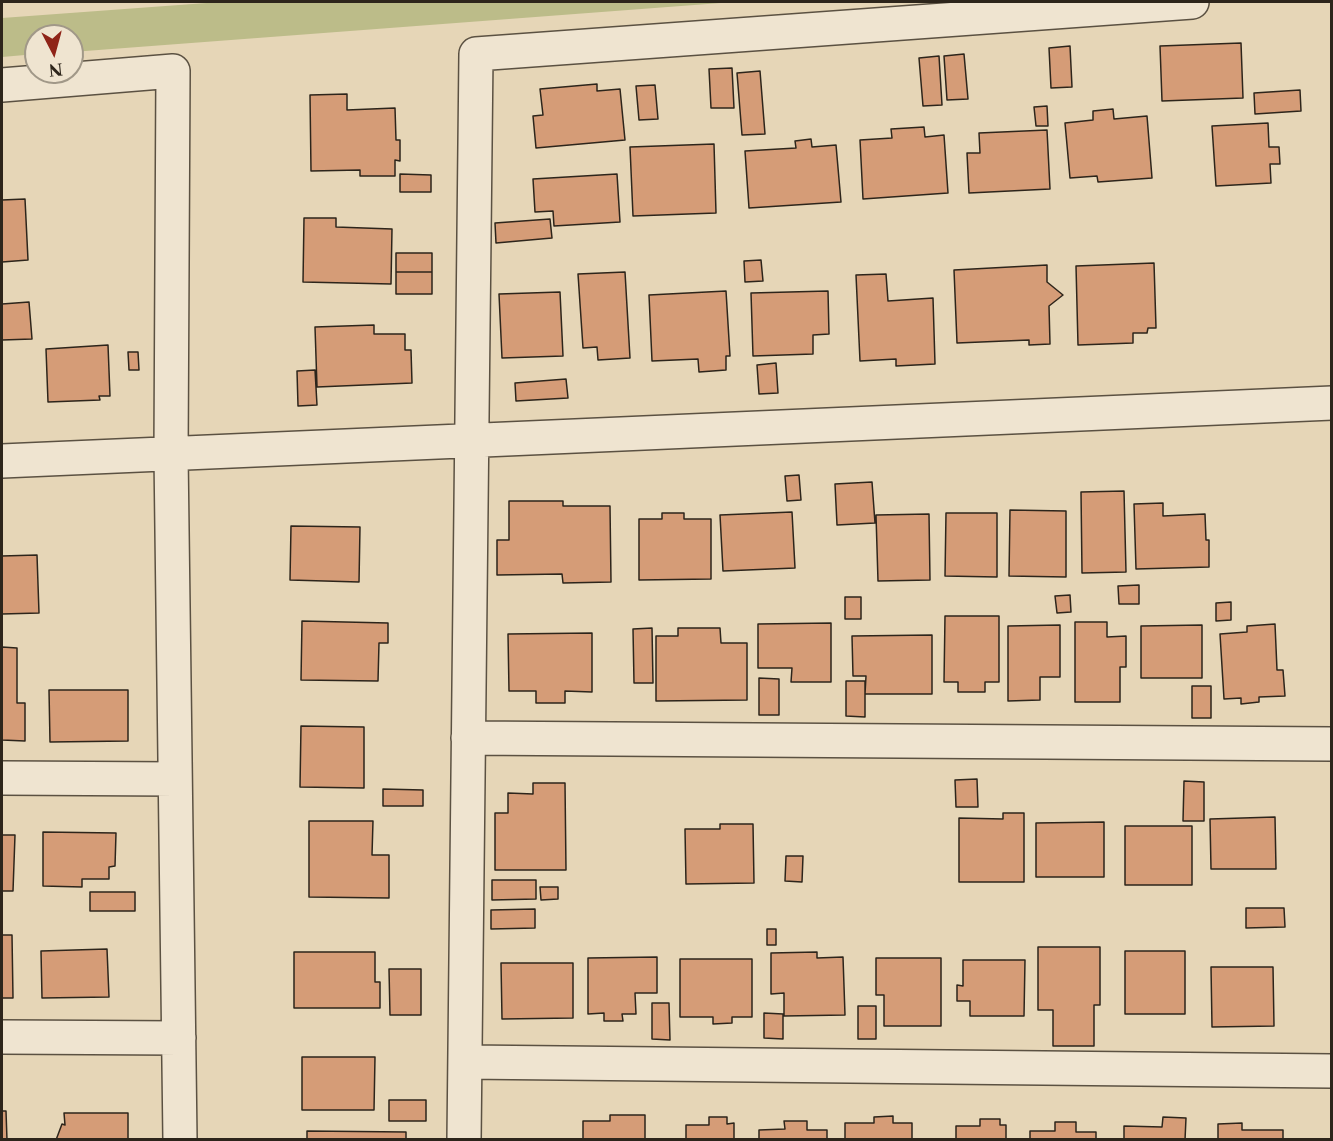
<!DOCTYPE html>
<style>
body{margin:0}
#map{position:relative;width:1333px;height:1141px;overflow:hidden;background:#e6d6b7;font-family:"Libre Caslon Text",serif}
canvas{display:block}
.frame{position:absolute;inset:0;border:3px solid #2d251b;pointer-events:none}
.north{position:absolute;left:24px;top:24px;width:60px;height:60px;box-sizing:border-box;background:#efe4d0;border:2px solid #a19888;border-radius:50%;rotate:174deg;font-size:16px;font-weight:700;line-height:24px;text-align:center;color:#2d251b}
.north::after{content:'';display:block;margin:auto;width:21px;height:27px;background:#8f2418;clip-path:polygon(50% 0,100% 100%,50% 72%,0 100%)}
</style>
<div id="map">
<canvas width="1333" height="1141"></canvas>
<div class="frame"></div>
<div class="north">N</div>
</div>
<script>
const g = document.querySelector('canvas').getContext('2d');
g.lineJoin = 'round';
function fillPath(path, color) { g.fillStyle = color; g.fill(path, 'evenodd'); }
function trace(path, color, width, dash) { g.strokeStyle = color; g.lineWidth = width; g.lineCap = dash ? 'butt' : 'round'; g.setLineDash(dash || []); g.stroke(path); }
fillPath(new Path2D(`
 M220 2H734L72 52V36H36V54L2 57V18Z`), '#bcbc89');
const building = new Path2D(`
 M1241 43 1243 98 1162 101 1160 46Z
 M1070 46 1072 87 1051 88 1049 48Z
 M964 54 968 99 947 100 944 56Z
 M939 56 942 105 923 106 919 58Z
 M732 68 734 108H711L709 69Z
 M760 71 765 134 742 135 737 73Z
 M597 84V91L620 89 625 140 536 148 533 116 543 115 540 89Z
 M655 85 658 119 639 120 636 86Z
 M1300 90 1301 111 1255 114 1254 93Z
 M347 94V110L395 108 396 140H400V161L395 160V176H360V170L311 171 310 95Z
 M1047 106 1048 126H1036L1034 107Z
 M1113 109 1114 119 1147 116 1152 178 1098 182 1097 176 1070 178 1065 123 1093 120V111Z
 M1268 123 1269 147H1279L1280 164H1270L1271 183 1216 186 1212 126Z
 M924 127 925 137 944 135 948 193 863 199 860 140 892 138 891 129Z
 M1047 130 1050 189 969 193 967 153H980L979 133Z
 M811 139 812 147 836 145 841 202 749 208 745 151 796 148 795 141Z
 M714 144 716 213 633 216 630 147Z
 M400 174 431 175V192H400Z
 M617 174 620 222 554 226 553 211 535 212 533 179Z
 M25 199 28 260 2 262V200Z
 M304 218H336V227L392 229 391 284 303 282Z
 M550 219 552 238 496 243 495 223Z
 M396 253H432V272H396Z
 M761 260 763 281 745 282 744 261Z
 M1154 263 1156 328H1148L1147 333H1133V343L1078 345 1076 266Z
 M1047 265V282L1063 295 1049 306 1050 344 1029 345V340L957 343 954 270Z
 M396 272H432V294H396Z
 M625 272 630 358 598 360 597 347 583 348 578 274Z
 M886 274 888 301 933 298 935 364 896 366V359L860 361 856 275Z
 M726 291 730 356H726V370L699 372 698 359 652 361 649 295Z
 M828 291 829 334 813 335V354L753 356 751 293Z
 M560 292 563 356 502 358 499 294Z
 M29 302 32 339 2 340V304Z
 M374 325V334H405V350H411L412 383 317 387 315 327Z
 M108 345 110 396H99L100 400 48 402 46 349Z
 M128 352H138L139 370H129Z
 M776 363 778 393 759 394 757 365Z
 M315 370 317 405 298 406 297 371Z
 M566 379 568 398 516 401 515 383Z
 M799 475 801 500 787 501 785 476Z
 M872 482 875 523 837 525 835 484Z
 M1124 491 1126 572 1082 573 1081 492Z
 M509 501H563V506H610L611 582 563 583 562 574 497 575V540H509Z
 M1163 503V516L1205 514 1206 540H1209V567L1136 569 1134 504Z
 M1010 510 1066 511V577L1009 576Z
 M792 512 795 568 723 571 720 515Z
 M662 513H684V519H711V579L639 580V519H662Z
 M946 513H997V577L945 576Z
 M929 514 930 580 878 581 876 515Z
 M291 526 360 527 359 582 290 580Z
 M37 555 39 613 2 614V556Z
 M1139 585V604H1119L1118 586Z
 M1070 595 1071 612 1057 613 1055 596Z
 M845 597H861V619H845Z
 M1231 602V620L1216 621V603Z
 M945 616H999V682H985V692H958V682H944Z
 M302 621 388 623V643H379L378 681 301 680Z
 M1075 622H1107V637L1126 636V667H1120V702H1075Z
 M831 623V682H791L792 668H758V624Z
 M1275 624 1277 670H1283L1285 696 1259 697V702L1241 704V698L1224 699 1220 634 1247 632V626Z
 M1060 625V677H1040V700L1008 701V626Z
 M1202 625V678H1141V626Z
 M652 628 653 683H634L633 629Z
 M678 628H720L721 643H747V700L656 701V636H678Z
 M592 633V692L565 691V703H536V691H509L508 634Z
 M932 635V694H865L866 676H853L852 636Z
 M2 647 17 648V703H25V741L2 740Z
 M759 678 779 679V715H759Z
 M846 681H865V717L846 716Z
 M1192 686H1211V718H1192Z
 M49 690H128V741L50 742Z
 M301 726 364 727V788L300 787Z
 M977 779 978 807H956L955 780Z
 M1184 781 1204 782V821H1183Z
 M533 783H565L566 870H495V813H508V793L533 794Z
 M383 789 423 790V806H383Z
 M1003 813H1024V882H959V818L1003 819Z
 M1275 817 1276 869H1211L1210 819Z
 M309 821H373L372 855H389V898L309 897Z
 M1104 822V877H1036V823Z
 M720 824H753L754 883 686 884 685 829H720Z
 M1125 826H1192V885H1125Z
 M43 832 116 833 115 866 109 867V879H82V887L43 886Z
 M2 835H15L13 891H2Z
 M786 856H803L802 882 785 881Z
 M492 880H536V899L492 900Z
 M540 887H558V899L541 900Z
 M90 892H135V911H90Z
 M1246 908H1284L1285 927 1246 928Z
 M535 909V928L491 929V910Z
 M767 929H776V945H767Z
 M2 935H12L13 998H2Z
 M1038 947H1100V1005H1094V1046H1053V1010H1038Z
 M107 949 109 997 42 998 41 951Z
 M1125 951H1185V1014H1125Z
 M294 952H375V982H380V1008H294Z
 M817 952V958L843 957 845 1015 784 1016V993L771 994V953Z
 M657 957V993H635L636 1014H622L623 1021H604V1013L588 1014V958Z
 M876 958H941V1026H884V995H876Z
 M680 959H752V1017H732V1023L713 1024V1017H680Z
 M963 960H1025L1024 1016H970V1001H957V985L963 986Z
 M501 963H573V1018L502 1019Z
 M1211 967H1273L1274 1026 1212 1027Z
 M389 969H421V1015H390Z
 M652 1003H669L670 1040 652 1039Z
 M858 1006H876V1039H858Z
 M764 1013 783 1014V1039L764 1038Z
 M302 1057H375L374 1110H302Z
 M389 1100H426V1121H389Z
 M2 1111H6L7 1140H2Z
 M64 1113H128V1140H56L62 1124 65 1125Z
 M610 1115H645V1140H583V1121H610Z
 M893 1116V1123H912V1140H845V1123H874V1117Z
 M709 1117H727V1124L734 1123V1140H686V1125H709Z
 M1163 1117 1186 1118 1185 1140H1124V1126L1162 1127Z
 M980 1119H1000V1125H1006V1140H956V1126H980Z
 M784 1121H807V1130H827V1140H759V1130L785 1129Z
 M1055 1122H1076V1132H1096V1140H1030V1131H1055Z
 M1242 1123V1130H1283V1140H1218V1124Z
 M307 1131 406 1132V1140H307Z`);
fillPath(building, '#d59c77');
trace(building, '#2d251b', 1.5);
const minor = new Path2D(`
 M2 85 173 71 171 454 180 1140
 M2 461 1332 403
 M468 738 1332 744
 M2 778 175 779
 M2 1037 179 1038
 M465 1062 1332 1071
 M464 1140 476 54 1192 2`);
trace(minor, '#5b5142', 36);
trace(minor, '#efe4d0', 33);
</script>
